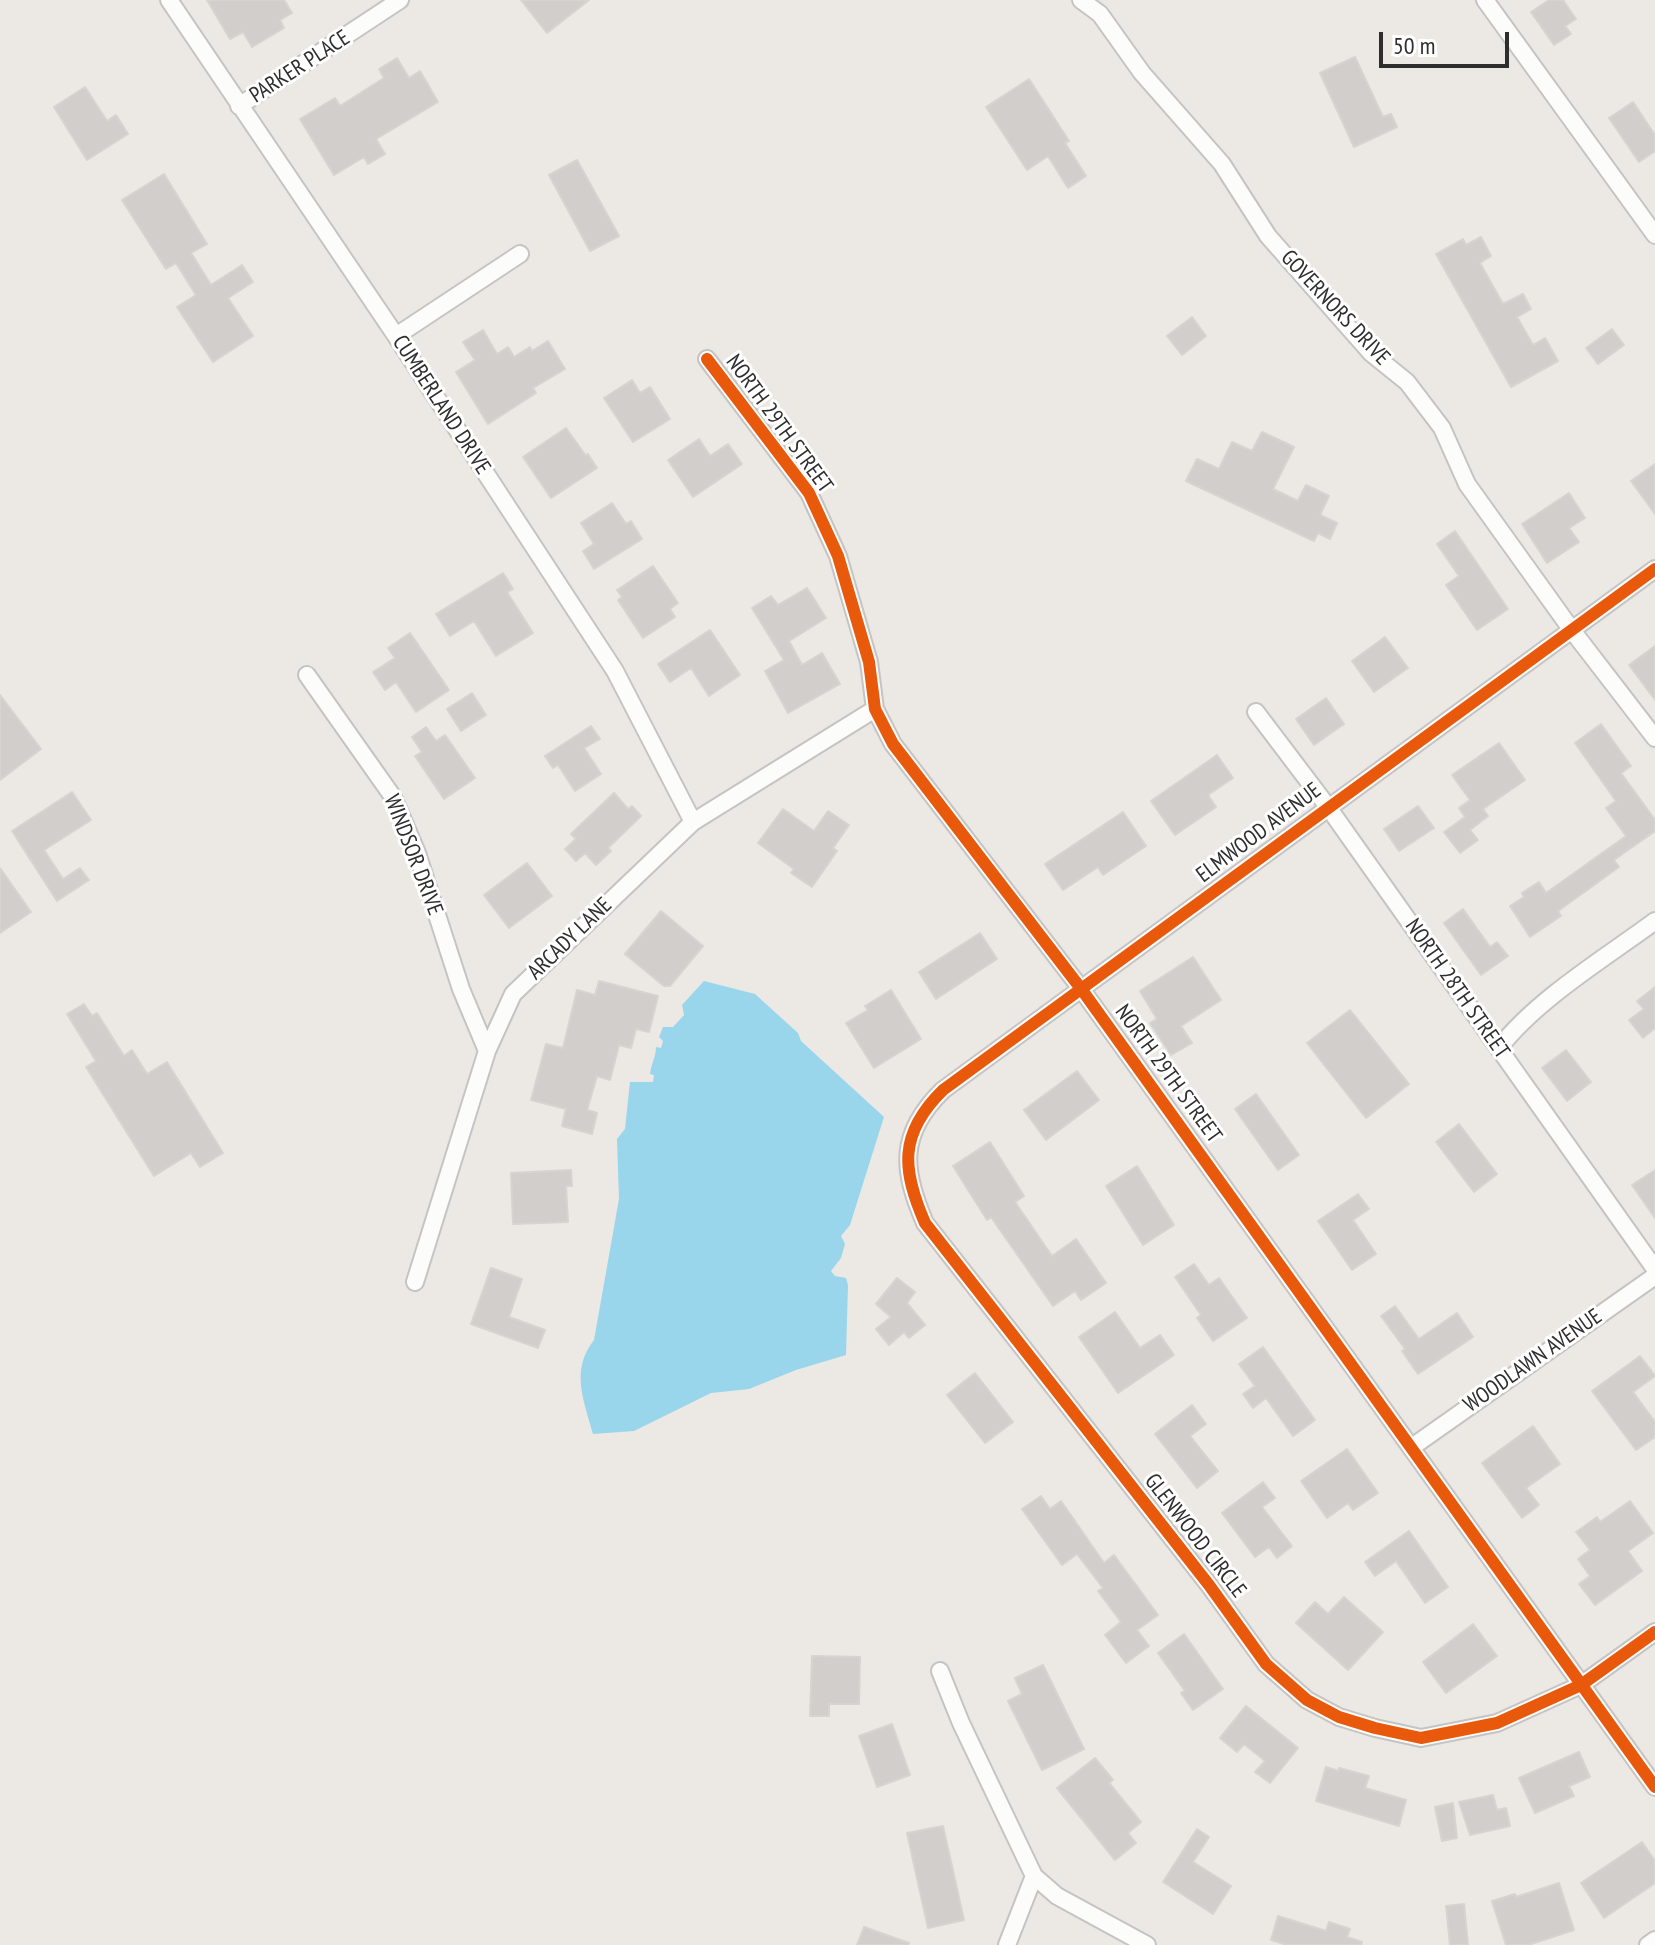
<!DOCTYPE html>
<style>
body{margin:0}
#map{position:relative;width:1655px;height:1945px;overflow:hidden;background:#ece8e4;font-family:"PT Sans Narrow",sans-serif}
canvas{display:block}
.scale{position:absolute;left:1379px;top:32px;width:130px;height:36px;box-sizing:border-box;border:4px solid #2e2e2e;border-top:0;padding-left:10px;font-size:24px;line-height:28px;white-space:nowrap;color:#2e2e2e;-webkit-text-stroke:6px #fff;paint-order:stroke}
</style>
<div id="map">
<canvas width="1655" height="1945"></canvas>
<div class="scale">50 m</div>
</div>
<script>
const g = document.querySelector('canvas').getContext('2d');
g.lineJoin = 'round';
function fillPath(path, color) { g.fillStyle = color; g.fill(path, 'evenodd'); }
function trace(path, color, width, dash) { g.strokeStyle = color; g.lineWidth = width; g.lineCap = dash ? 'butt' : 'round'; g.setLineDash(dash || []); g.stroke(path); }
function drawText(font, color, halo, rows, align = 'center') {
  g.font = font + ' "PT Sans Narrow",sans-serif'; g.lineWidth = 6; g.setLineDash([]); g.textBaseline = 'middle'; g.strokeStyle = halo; g.fillStyle = color; for (const [text, x, y, turn = 0] of rows) {
    g.save(); g.translate(x, y); g.rotate((+turn || 0) * Math.PI / 180); g.textAlign = isNaN(turn) ? turn : align; if (halo) g.strokeText(text, 0, 0); g.fillText(text, 0, 0); g.restore();
  }
}
fillPath(new Path2D(`
 M704 981 755 994 798 1033 801 1041 884 1117 850 1225 841 1236 845 1244 841 1258 831 1271 835 1276 846 1278 848 1285 846 1355 796 1370 749 1389 711 1393 634 1431 593 1434C584 1401 570 1370 594 1340L619 1199 617 1139 625 1129 630 1082H653L654 1075 650 1074C651 1064 656 1057 656 1047L661 1048 663 1041 659 1037 663 1027H673L684 1015 682 1005Z`), '#99d6ec');
const building = new Path2D(`
 M207 0H284L292 13 280 20 284 28 252 47 243 32 230 39Z
 M521 0H589L547 33Z
 M1549 0H1563L1576 19 1565 26 1571 34 1554 45 1531 12Z
 M1355 57 1383 117 1391 114 1397 127 1354 147 1320 73Z
 M397 58 409 78 420 71 438 102 376 139 385 154 368 164 364 157 334 175 300 119 335 98 340 106 384 78 379 69Z
 M1029 79 1069 141 1065 143 1086 176 1068 188 1048 156 1027 170 986 107Z
 M85 87 107 121 116 115 128 134 87 160 54 107Z
 M1633 102 1655 135V151L1639 162 1609 118Z
 M577 160 619 236 590 251 549 175Z
 M164 174 207 244 191 253 211 285 242 265 253 282 228 298 253 336 213 362 177 307 196 295 176 263 166 269 122 200Z
 M1481 237 1491 256 1480 263 1503 304 1523 294 1531 309 1517 317 1533 345 1545 338 1558 361 1511 387 1436 254 1463 239 1466 245Z
 M1192 317 1206 336 1182 355 1167 336Z
 M1612 329 1624 345 1598 364 1586 348Z
 M483 330 497 354 508 347 514 357 530 347 532 351 548 341 565 369 533 388 536 393 488 424 456 372 475 360 463 342Z
 M632 380 640 393 650 387 670 419 633 442 604 398Z
 M566 428 586 456 588 454 597 468 551 498 523 457Z
 M1262 432 1294 447 1273 489 1298 501 1306 485 1329 496 1320 515 1337 523 1330 539 1318 533 1314 541 1186 481 1197 459 1219 469 1232 442 1252 451Z
 M699 439 710 456 728 444 742 464 693 497 668 460Z
 M1655 464V514L1631 481Z
 M1569 493 1585 518 1569 528 1579 542 1547 563 1522 524Z
 M612 503 626 524 631 521 642 539 594 569 583 551 594 544 581 523Z
 M1455 531 1508 609 1477 630 1446 585 1459 576 1437 544Z
 M653 566 678 603 670 609 675 617 643 638 618 600 622 597 617 590Z
 M503 573 513 589 507 592 533 633 496 656 474 621 450 636 436 614Z
 M807 588 826 618 789 641 802 665 822 653 840 684 788 713 765 671 784 660 752 608 771 596 778 605Z
 M710 630 740 675 709 696 691 668 670 682 658 664Z
 M410 633 449 690 416 712 396 682 385 690 373 672 395 658 388 648Z
 M1385 637 1408 668 1374 692 1352 661Z
 M1655 646V700L1629 665Z
 M472 693 486 715 461 731 447 709Z
 M0 695 41 749 0 780Z
 M1326 698 1344 724 1314 745 1296 719Z
 M1601 724 1631 766 1621 773 1655 820V831L1614 860 1619 867 1558 911 1561 916 1530 937 1510 906 1524 897 1522 893 1539 882 1546 893 1626 836 1606 808 1616 801 1575 743Z
 M591 726 600 739 584 748 601 774 575 791 558 765 553 768 545 756Z
 M426 727 436 741 445 735 475 778 444 799 415 756 422 752 412 737Z
 M1499 743 1525 780 1483 809 1488 816 1470 830 1478 840 1460 853 1444 832 1465 817 1459 808 1470 800 1452 775Z
 M1217 755 1233 778 1208 795 1216 807 1175 835 1151 801Z
 M72 792 91 820 44 850 63 879 80 868 89 880 57 901 12 831Z
 M614 793 628 809 632 806 641 816 608 848 611 851 596 865 585 853 576 861 565 849 576 839 571 834Z
 M1418 806 1434 828 1399 851 1384 829Z
 M783 809 814 831 828 811 849 825 833 848 837 851 812 887 791 873 794 869 758 843Z
 M1123 812 1146 846 1103 875 1098 867 1063 890 1045 864Z
 M527 863 552 896 509 928 484 895Z
 M0 868 31 912 0 933Z
 M1463 909 1490 947 1497 942 1508 956 1481 975 1444 923Z
 M661 911 703 946 670 986H664L625 954Z
 M980 933 997 959 936 999 919 972Z
 M1193 957 1221 1000 1181 1026 1192 1043 1171 1055 1150 1023 1157 1019 1140 991Z
 M599 981 658 996 649 1032 636 1029 631 1048 619 1045 610 1080 597 1076 587 1110 597 1113 592 1134 562 1126 566 1109 531 1100 546 1044 563 1048 577 990 595 995Z
 M1655 987V1028L1643 1038 1629 1020 1644 1009 1637 1001Z
 M891 990 921 1039 874 1068 846 1023 868 1010 865 1006Z
 M84 1004 92 1016 97 1013 124 1056 132 1050 147 1074 167 1062 223 1153 200 1167 191 1153 154 1176 86 1067 96 1061 67 1014Z
 M1350 1010 1409 1084 1366 1118 1307 1043Z
 M1566 1050 1591 1082 1567 1101 1542 1068Z
 M1077 1071 1099 1100 1046 1140 1024 1110Z
 M1256 1094 1299 1155 1278 1170 1235 1109Z
 M1459 1124 1497 1174 1474 1192 1436 1142Z
 M990 1142 1024 1196 1015 1202 1052 1256 1076 1239 1106 1283 1081 1300 1075 1291 1053 1306 991 1217 987 1220 953 1166Z
 M1137 1166 1174 1225 1143 1245 1106 1186Z
 M571 1170 572 1186H566L568 1222 513 1224 511 1173Z
 M1655 1170V1218L1632 1185Z
 M1358 1194 1369 1209 1353 1220 1376 1254 1352 1270 1318 1221Z
 M1194 1264 1209 1285 1219 1278 1247 1318 1213 1341 1197 1318 1201 1315 1175 1277Z
 M491 1268 522 1279 509 1317 545 1330 538 1348 471 1324Z
 M897 1278 915 1292 907 1303 925 1325 909 1338 904 1332 889 1345 876 1329 891 1317 876 1304Z
 M1395 1306 1419 1339 1457 1313 1473 1337 1418 1374 1402 1351 1405 1349 1381 1316Z
 M1115 1312 1140 1348 1160 1335 1174 1355 1118 1393 1079 1337Z
 M1263 1347 1315 1420 1293 1436 1266 1398 1253 1408 1243 1394 1255 1386 1239 1364Z
 M1640 1356 1655 1376 1633 1392 1655 1422V1437L1636 1450 1592 1391Z
 M975 1373 1013 1422 985 1443 947 1395Z
 M1192 1405 1206 1424 1190 1436 1218 1471 1197 1488 1155 1434Z
 M1533 1426 1560 1464 1526 1488 1539 1505 1522 1518 1482 1463Z
 M1347 1449 1378 1493 1353 1510 1348 1503 1327 1518 1301 1481Z
 M1263 1482 1275 1498 1262 1507 1292 1546 1277 1558 1269 1547 1255 1557 1222 1513Z
 M1041 1496 1050 1509 1061 1501 1104 1563 1114 1555 1158 1615 1137 1630 1149 1646 1126 1663 1105 1635 1121 1622 1098 1591 1103 1588 1077 1554 1062 1565 1022 1509Z
 M1630 1501 1653 1533 1628 1551 1642 1571 1595 1605 1579 1584 1590 1576 1578 1559 1590 1550 1576 1532 1597 1517 1600 1522Z
 M1409 1531 1448 1587 1425 1603 1396 1561 1375 1576 1365 1562Z
 M1344 1597 1383 1632 1348 1670 1296 1623 1315 1602 1328 1614Z
 M1473 1624 1497 1656 1446 1693 1423 1662Z
 M1184 1634 1223 1689 1193 1710 1181 1693 1185 1691 1158 1653Z
 M812 1656 860 1657 859 1704H829V1716H810Z
 M1043 1665 1084 1749 1042 1770 1008 1701 1022 1694 1015 1678Z
 M1246 1706 1298 1748 1270 1783 1255 1772 1265 1761 1244 1744 1237 1752 1220 1738Z
 M892 1724 910 1775 877 1787 859 1736Z
 M1579 1752 1590 1777 1569 1786 1574 1796 1535 1813 1519 1778Z
 M1095 1758 1113 1780 1109 1783 1141 1822 1128 1833 1136 1843 1115 1860 1057 1788Z
 M1326 1767 1339 1771V1768L1369 1776 1365 1788 1406 1800 1399 1826 1316 1801Z
 M1493 1795 1497 1810 1506 1808 1510 1826 1470 1835 1459 1802Z
 M1453 1803 1457 1838 1442 1841 1435 1807Z
 M943 1826 964 1920 928 1928 907 1833Z
 M1197 1829 1209 1837 1193 1862 1231 1886 1213 1914 1163 1882Z
 M1642 1842 1655 1861V1883L1604 1918 1581 1883Z
 M1559 1883 1574 1930 1528 1945H1506L1492 1901 1515 1894 1516 1897Z
 M1464 1904 1468 1945H1450L1446 1906Z
 M1278 1916 1326 1931 1329 1922 1350 1929 1347 1937 1362 1942 1361 1945H1287L1271 1940Z
 M864 1927 909 1943 908 1945H857Z`);
fillPath(building, '#d1cecb');
trace(building, '#d7d4d0', 2);
const minor = new Path2D(`
 M169 0 396 336 615 671 693 822
 M1081 0 1100 14 1142 73 1222 164 1268 236 1371 353 1407 382 1442 428 1467 484 1571 629 1655 738
 M1485 0 1655 235
 M239 106 400 0
 M396 336 520 254
 M707 359 809 493 838 556 869 662 875 709 893 744 1082 990 1655 1787
 M1655 569 943 1090C898 1134 902 1170 925 1223L1209 1585 1266 1664 1307 1700 1339 1717 1375 1728 1421 1738 1497 1723 1581 1685 1655 1632
 M307 675 393 797 417 853 461 989 487 1051
 M1256 712 1328 807 1655 1269
 M1499 1048C1537 999 1605 958 1655 921
 M415 1282 487 1051 513 994 693 822 875 709
 M1412 1447 1655 1276
 M940 1671 961 1723 1034 1876 1057 1896 1147 1945
 M1007 1945 1034 1876
 M1648 1945 1655 1940`);
trace(minor, '#c5c4c5', 20);
trace(minor, '#fcfcfb', 16);
trace(new Path2D(`
 M707 359 809 493 838 556 869 662 875 709 893 744 1082 990 1655 1787
 M1655 569 943 1090C898 1134 902 1170 925 1223L1209 1585 1266 1664 1307 1700 1339 1717 1375 1728 1421 1738 1497 1723 1581 1685 1655 1632`), '#e8590c', 12);
drawText('22px', '#2e2e2e', '#fff', [
 ["PARKER PLACE",300,67,-33],
 ["GOVERNORS DRIVE",1335,308,47],
 ["CUMBERLAND DRIVE",441,405,57],
 ["NORTH 29TH STREET",779,424,54],
 ["ELMWOOD AVENUE",1259,833,-37],
 ["WINDSOR DRIVE",413,855,69],
 ["ARCADY LANE",570,939,-44],
 ["NORTH 28TH STREET",1457,989,55],
 ["NORTH 29TH STREET",1168,1074,54],
 ["WOODLAWN AVENUE",1533,1361,-35],
 ["GLENWOOD CIRCLE",1195,1536,52]
]);
</script>
